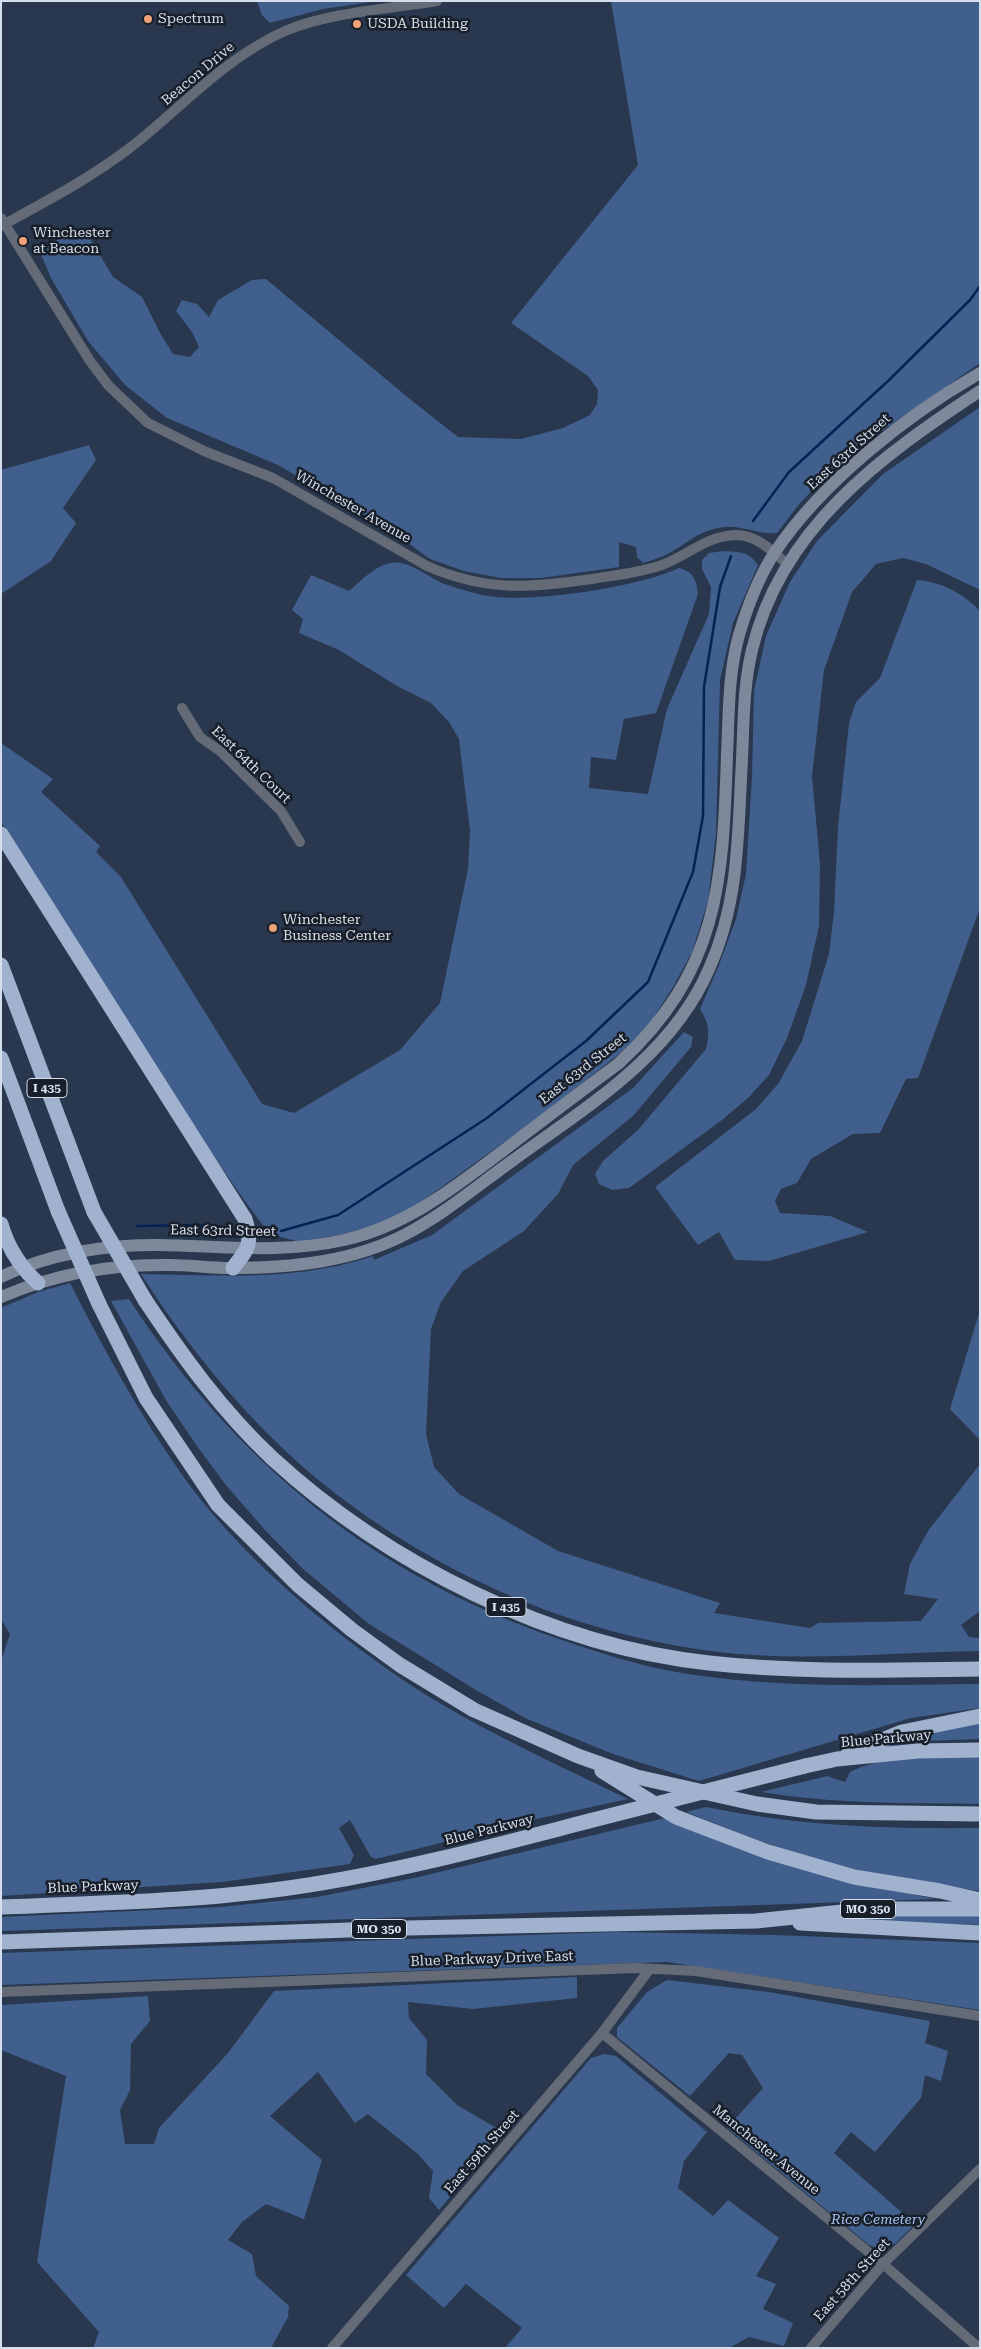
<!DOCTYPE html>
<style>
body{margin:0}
#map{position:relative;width:981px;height:2349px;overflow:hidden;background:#29384e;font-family:"Roboto Serif",serif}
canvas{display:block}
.frame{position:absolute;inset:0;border:2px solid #d5deec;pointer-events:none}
</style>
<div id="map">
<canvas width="981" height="2349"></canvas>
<div class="frame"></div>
</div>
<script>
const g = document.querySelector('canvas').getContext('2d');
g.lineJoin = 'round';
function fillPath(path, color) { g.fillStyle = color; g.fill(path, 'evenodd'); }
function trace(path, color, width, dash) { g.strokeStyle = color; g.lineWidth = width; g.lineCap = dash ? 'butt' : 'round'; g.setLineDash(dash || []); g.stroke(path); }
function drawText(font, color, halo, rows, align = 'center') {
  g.font = font + ' "Roboto Serif",serif'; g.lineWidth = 5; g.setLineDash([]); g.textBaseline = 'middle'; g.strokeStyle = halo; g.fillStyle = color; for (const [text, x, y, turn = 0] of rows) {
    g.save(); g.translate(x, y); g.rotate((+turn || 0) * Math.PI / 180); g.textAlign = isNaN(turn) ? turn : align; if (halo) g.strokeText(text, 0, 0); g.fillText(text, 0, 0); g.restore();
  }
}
fillPath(new Path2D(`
 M257 1H377L323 9 270 23 262 15Z
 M611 1H980V363L865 443 830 472 800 503 777 533C760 535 742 525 724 527 699 530 688 543 669 553 661 558 652 560 643 563L637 557 636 547 619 542V567L541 578H501L464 571 430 559 390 530 278 465 167 418 125 385 88 341 51 278 40 252 67 233 88 235 113 277 142 297 160 333 173 354 190 357 199 347 192 332 176 311 182 300 197 304 209 317 218 300 252 280 266 279 411 400 458 437 521 439 563 428 590 415 597 404 598 390 588 376 511 323 638 165Z
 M980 407V590L926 564 903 558 876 564 852 592 824 670 812 776 820 864 819 926 806 985 787 1038 769 1075 749 1097 722 1120 629 1188 612 1190 599 1184 595 1174 603 1161 638 1130 706 1049C710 1033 709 1023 700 1009L719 965 736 919 746 874 752 777 754 691 766 636 790 582 817 541 883 474Z
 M89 445 96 460 63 508 76 523 51 561 1 594V470Z
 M723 551C738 552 749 551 758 565L733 623 720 680 716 834 708 901 692 952 673 987 650 1023 627 1048 532 1122 418 1204 384 1223 343 1234 300 1242 281 1237 262 1224 247 1204 203 1141 1 822V743L53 779 41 792 100 846 96 852 121 877 262 1104 294 1113 400 1050 440 1003 468 869 470 831 459 739 449 722 431 703 397 686 339 650 299 633 303 619 292 610 311 575 349 591C362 580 381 559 401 563 414 565 429 577 442 583 453 587 466 591 478 594 521 606 639 587 679 568 694 572 696 579 698 594L656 713 624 719 616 760 591 757 589 788 648 794 667 709 709 614 711 587 702 569V560L709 553Z
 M917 580C939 581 965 594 980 611V908L918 1078 906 1079 880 1133 853 1134 811 1159 797 1183 781 1189 775 1201 780 1213 830 1216 868 1232 769 1261 735 1260 719 1232 698 1245 655 1187 756 1109 778 1084 802 1041 829 954 834 912 838 827 849 723 856 702 880 678Z
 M684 1032 693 1037 691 1047 633 1116 573 1165 558 1194 524 1231 463 1271 441 1302 431 1329 426 1434 434 1467 459 1494 558 1551 720 1603 714 1613 810 1628 818 1623 921 1621 938 1599 904 1594 910 1564 928 1531 980 1464V1611L961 1625 969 1637 980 1638V1651C890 1652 800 1663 711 1651 567 1632 428 1570 316 1478 248 1421 188 1348 141 1274 220 1275 296 1282 373 1256L374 1260 432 1235 633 1088Z
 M70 1283C104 1350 141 1417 185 1479 246 1563 348 1647 436 1701 498 1738 564 1768 628 1799L541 1818 376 1859 371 1857 350 1820 339 1828 354 1855 350 1864 222 1882 1 1896V1661L10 1634 1 1619V1308L38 1292Z
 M129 1299C236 1463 374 1576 559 1639 602 1654 643 1667 688 1674 784 1689 883 1685 980 1684V1708L911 1718 699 1781 613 1754 525 1718 476 1690 369 1624 302 1568 265 1530 225 1484 197 1446 167 1402 111 1301Z
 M980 1310V1440L950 1409Z
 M980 1723V1739L925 1741 884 1747 883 1745 939 1730Z
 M980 1755V1804C906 1803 834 1804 761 1792L827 1776 845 1782 850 1772C881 1755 944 1756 980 1755Z
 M706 1807C799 1826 885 1829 980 1828V1891C926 1883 871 1876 819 1860 773 1847 730 1829 686 1812Z
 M665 1818 852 1882 935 1899 1 1931V1917L220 1907 317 1897 414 1878Z
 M872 1916H980V1925L811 1921Z
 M617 1932 775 1935 980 1943V2010L667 1962 1 1985V1953Z
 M577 1977V1998L473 2009 408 2002 409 2018 427 2040 426 2074 457 2105 505 2133 439 2210 429 2198 433 2171 418 2154 368 2114 355 2123 318 2072 270 2116 322 2160 304 2219 266 2204 242 2222 228 2240 252 2254 256 2276 289 2306 288 2317 271 2348H93L99 2332 37 2262 66 2076 1 2050V2005L148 1996 150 2021 131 2044 130 2090 120 2110 125 2144H154L159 2128 228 2053 274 1991Z
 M667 1980 769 1992 930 2021 925 2043 948 2051 941 2081 925 2075 921 2098 875 2152 851 2132 834 2153 915 2224 896 2243 883 2250 869 2245 727 2128 763 2088 742 2055 729 2053 690 2096 617 2037V2028L647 1992Z
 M604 2054 616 2056 707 2132 684 2161 678 2188 713 2216 728 2200 779 2238 756 2276 776 2284 763 2309 793 2323 784 2346 749 2337 729 2348H505L522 2328 466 2284 444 2308 406 2275 591 2058Z`), '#415f8d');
trace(new Path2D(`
 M753 521 789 472 888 381 970 300 980 286
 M137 1226 200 1225 227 1230
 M281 1231 338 1215 487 1118 586 1041 648 982 693 872 703 816 704 687 720 587 731 556`), '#032354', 2.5);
trace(new Path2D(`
 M1 218 90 361 108 385 148 423 204 451 273 478 427 566C487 592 529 588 592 579 616 575 639 573 662 565 689 555 705 536 736 535 757 535 772 551 787 564
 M1 226C45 202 91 178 131 147 181 108 226 57 285 31 330 12 389 9 437 1
 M182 708 200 737 220 751 281 811 300 842
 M1 1992 636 1968 696 1971 980 2016
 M602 2033 883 2264 979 2348
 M332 2348 602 2033 649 1970
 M811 2348 883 2264 980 2169`), '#646b76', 10);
trace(new Path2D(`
 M1 1277C47 1254 108 1244 159 1245 221 1246 283 1254 344 1240 406 1226 454 1188 504 1150 542 1121 580 1092 618 1064 719 972 723 882 727 755 729 715 728 674 739 635 747 608 759 576 775 552 822 482 907 415 980 373
 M1 1297C54 1274 113 1264 170 1265 190 1265 210 1268 230 1268 290 1268 353 1262 406 1234 444 1214 477 1186 512 1161 586 1107 671 1057 709 969 737 907 738 844 741 778 744 735 742 691 752 650 781 528 881 456 980 391`), '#7d889a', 12);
trace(new Path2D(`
 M1 834 245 1219C253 1244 248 1249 233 1268
 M1 965 94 1212
 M1 1058 58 1211
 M1 1224C8 1248 20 1267 38 1283
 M145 1300C183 1357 222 1411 272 1458 387 1564 552 1646 709 1663 799 1673 889 1670 980 1669
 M99 1304 146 1398 218 1505 298 1585 352 1630 400 1665 474 1710 578 1756 637 1777 757 1804 816 1812 980 1814
 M848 1754 902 1732 980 1716
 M805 1766 837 1759 918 1751 980 1750
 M602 1771 676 1817 768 1852 854 1877 940 1891 980 1900
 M1 1907C108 1903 215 1901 321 1883 412 1868 500 1844 589 1821
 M800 1923 980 1933
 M1 1942 407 1928 756 1921 871 1909H980`), '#a0b2cd', 15);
trace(new Path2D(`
 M58 1211 99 1304
 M94 1212 145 1300
 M589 1821 805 1766`), '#a0b2cd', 15);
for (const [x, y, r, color] of [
 [148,19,5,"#f0a278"],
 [357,24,5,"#f0a278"],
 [23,241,5,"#f0a278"],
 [273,928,5,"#f0a278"]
]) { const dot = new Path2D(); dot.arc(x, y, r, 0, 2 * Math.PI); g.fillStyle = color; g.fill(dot); trace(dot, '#181f29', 2); }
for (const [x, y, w] of [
 [47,1088,40],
 [506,1607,40],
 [868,1909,55],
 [379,1929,55]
]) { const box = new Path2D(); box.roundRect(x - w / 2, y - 9.5, w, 19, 4); g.fillStyle = '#181f29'; g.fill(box); trace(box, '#d5deec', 1); }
drawText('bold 12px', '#d5deec', null, [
 ["I 435",47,1088],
 ["I 435",506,1607],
 ["MO 350",868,1909],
 ["MO 350",379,1929]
]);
drawText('14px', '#d5deec', '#181f29', [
 ["Spectrum",158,19],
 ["USDA Building",367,24],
 ["Winchester",33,233],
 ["at Beacon",33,249],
 ["Winchester",283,920],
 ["Business Center",283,936]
], 'left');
drawText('14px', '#d5deec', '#181f29', [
 ["Beacon Drive",198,74,-40],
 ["East 63rd Street",849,452,-42],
 ["Winchester Avenue",353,507,30],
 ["East 64th Court",251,765,44],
 ["East 63rd Street",583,1069,-38],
 ["East 63rd Street",223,1231,1],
 ["Blue Parkway",886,1739,-5],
 ["Blue Parkway",489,1830,-14],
 ["Blue Parkway",93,1887,-2],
 ["Blue Parkway Drive East",492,1959,-2],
 ["Manchester Avenue",766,2150,39],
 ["East 59th Street",482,2152,-49],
 ["East 58th Street",852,2280,-48]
]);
drawText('italic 14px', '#a3c2f2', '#181f29', [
 ["Rice Cemetery",878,2220]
]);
</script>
